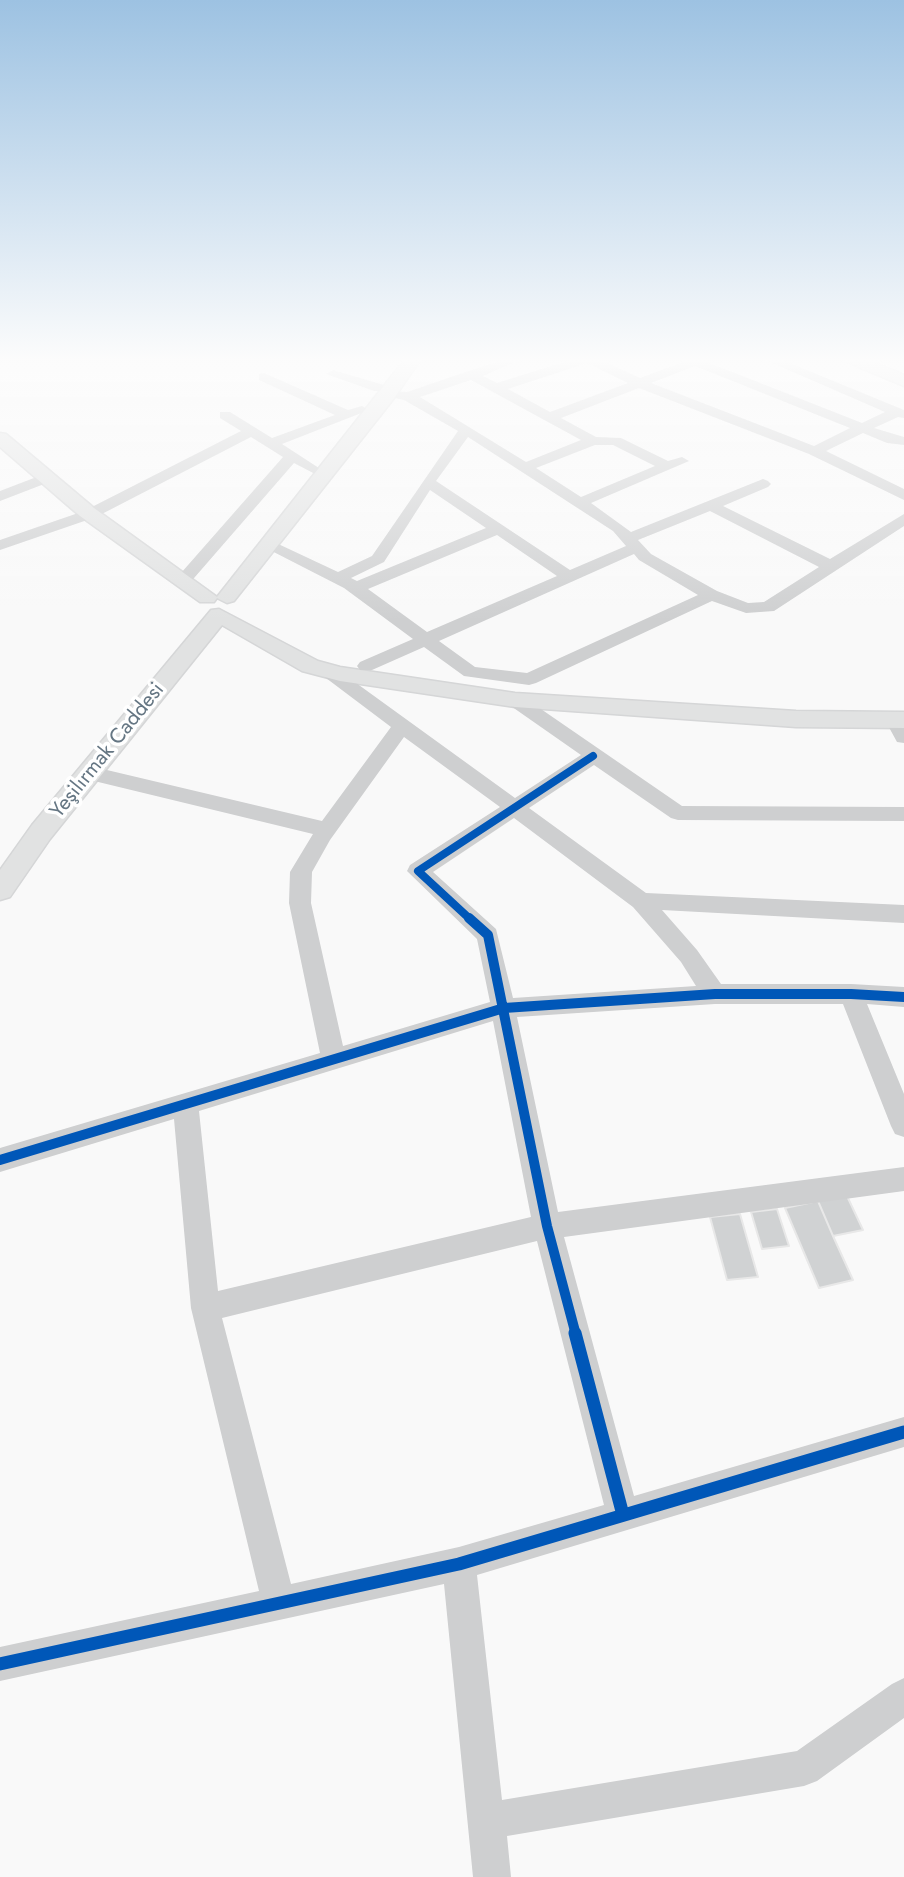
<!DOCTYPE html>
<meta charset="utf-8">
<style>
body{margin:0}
canvas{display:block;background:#f9f9f9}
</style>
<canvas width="904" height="1877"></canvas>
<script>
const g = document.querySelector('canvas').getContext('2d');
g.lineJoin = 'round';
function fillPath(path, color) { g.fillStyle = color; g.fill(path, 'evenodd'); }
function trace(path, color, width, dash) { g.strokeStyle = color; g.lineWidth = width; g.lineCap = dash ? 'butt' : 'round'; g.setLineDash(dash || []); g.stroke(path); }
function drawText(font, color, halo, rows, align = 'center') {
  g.font = font + ' Jost,sans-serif'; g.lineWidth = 7; g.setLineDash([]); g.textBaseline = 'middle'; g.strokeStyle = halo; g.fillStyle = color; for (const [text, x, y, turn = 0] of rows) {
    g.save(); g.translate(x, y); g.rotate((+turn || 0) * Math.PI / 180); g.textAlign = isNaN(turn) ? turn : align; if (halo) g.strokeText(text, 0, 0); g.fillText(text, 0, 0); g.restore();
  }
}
const building = new Path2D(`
 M847 1196 863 1230 833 1236 818 1201Z
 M818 1201 833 1236 853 1280 819 1288 785 1208Z
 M777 1209 789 1246 762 1249 751 1212Z
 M740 1214 758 1277 727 1280 710 1217Z`);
fillPath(building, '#d0d2d3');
trace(building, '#e8e8e8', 2);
const major = new Path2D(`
 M405 359H421L395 397 234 601 227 603 217 598 214 602H200L80 516 0 447V433L6 434 94 508 217 597Z
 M845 359H866L904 375V386L847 362Z
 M219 609 318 661 340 667 515 693 796 711 904 712V728L796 727 515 707 340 681 302 671 222 625 50 839 10 897 0 900V870L32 825 211 610Z`);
trace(major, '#d5d6d7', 3);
fillPath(new Path2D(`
 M504 359H522L483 376 497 383 573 359H599L640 378 683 362 682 359H708L707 362 862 423 885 412 763 359H780L904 410V418L898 417 874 428 904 437V445L887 443 863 433 826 451 904 489V500L809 454 639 388 561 418 596 437 621 438 668 461 682 457 689 461 591 503 631 532 763 479 768 481 771 484 768 487 723 506 830 559 904 514V526L774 611 746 613 712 601 536 683 529 685 464 676 424 647 372 670H360L357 666 360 662 413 639 344 588 260 545 268 540 274 542 338 572 372 556 458 431 404 400 384 396V391H374L326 374 333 370 384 385V390L407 392ZM587 363 628 383 550 412 508 389ZM695 366 850 428 814 446 651 383ZM471 380 581 440 526 462 420 397ZM468 437 613 531 626 546 570 570 436 481ZM595 445H613L655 466 581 497 536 468ZM430 490 486 528 357 581 351 578 384 562ZM710 511 819 567 764 602 748 603 717 591 651 554 638 540ZM497 535 557 576 427 632 368 589ZM634 554 639 560 698 595 527 673 475 667 439 641Z
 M871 359H886L871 368 864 364Z
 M264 373 348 410 362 406 369 410 282 444 322 470 315 474 294 463 188 585 182 586 174 581 283 457 251 437 96 517 0 550V540L84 511 241 431 220 418V412H230L272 438 335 415 259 380V374Z
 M47 473 55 478 52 481 0 501V491Z
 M328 665 334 667 515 798 581 755 508 704 506 700 508 696H522L682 806 904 807V821L678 820 671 818 594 765 529 808 646 893 904 905V923L662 910 697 950 721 984H851L904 987V1007L867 1004 904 1094V1137L895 1134 891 1126 843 1004H715L517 1017 558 1212 904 1167V1191L564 1237 634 1496 904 1417V1447L477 1575 502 1800 797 1751 892 1684 904 1678V1718L817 1781 804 1786 507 1836 511 1877H473L444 1584 0 1681V1647L259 1591 191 1308 174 1119 0 1172V1148L320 1053 289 903 290 872 313 834 90 780 83 778 80 773 83 768 90 766 322 821 391 727 322 675 319 671 322 667ZM404 737 500 807 410 865 407 871 477 939 490 1002 343 1046 311 903 312 872 330 840ZM514 818 633 907 681 962 696 986 513 998 496 929 433 872ZM493 1021 531 1217 218 1291 199 1111ZM537 1241 604 1505 459 1547 291 1584 222 1318Z
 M895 714 904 719V743L897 742 885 720 888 716Z`), '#cecfd0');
fillPath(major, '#e1e2e2');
trace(new Path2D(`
 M471 920 418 871 593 756`), '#0057b8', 8);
trace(new Path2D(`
 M469 918 488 935 547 1226 576 1335
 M0 1160 504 1008 715 994H851L904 997`), '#0057b8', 10);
trace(new Path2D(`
 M575 1333 623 1515
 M0 1664 459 1564 904 1432`), '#0057b8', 13);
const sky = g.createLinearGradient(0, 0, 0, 621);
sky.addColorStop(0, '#9dc2e2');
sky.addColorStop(0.58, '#fcfcfc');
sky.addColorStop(1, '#fcfcfc00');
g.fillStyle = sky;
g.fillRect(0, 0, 904, 621);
drawText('21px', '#657683', '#fff', [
 ["Yeşilırmak Caddesi",108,751,-51]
]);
</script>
